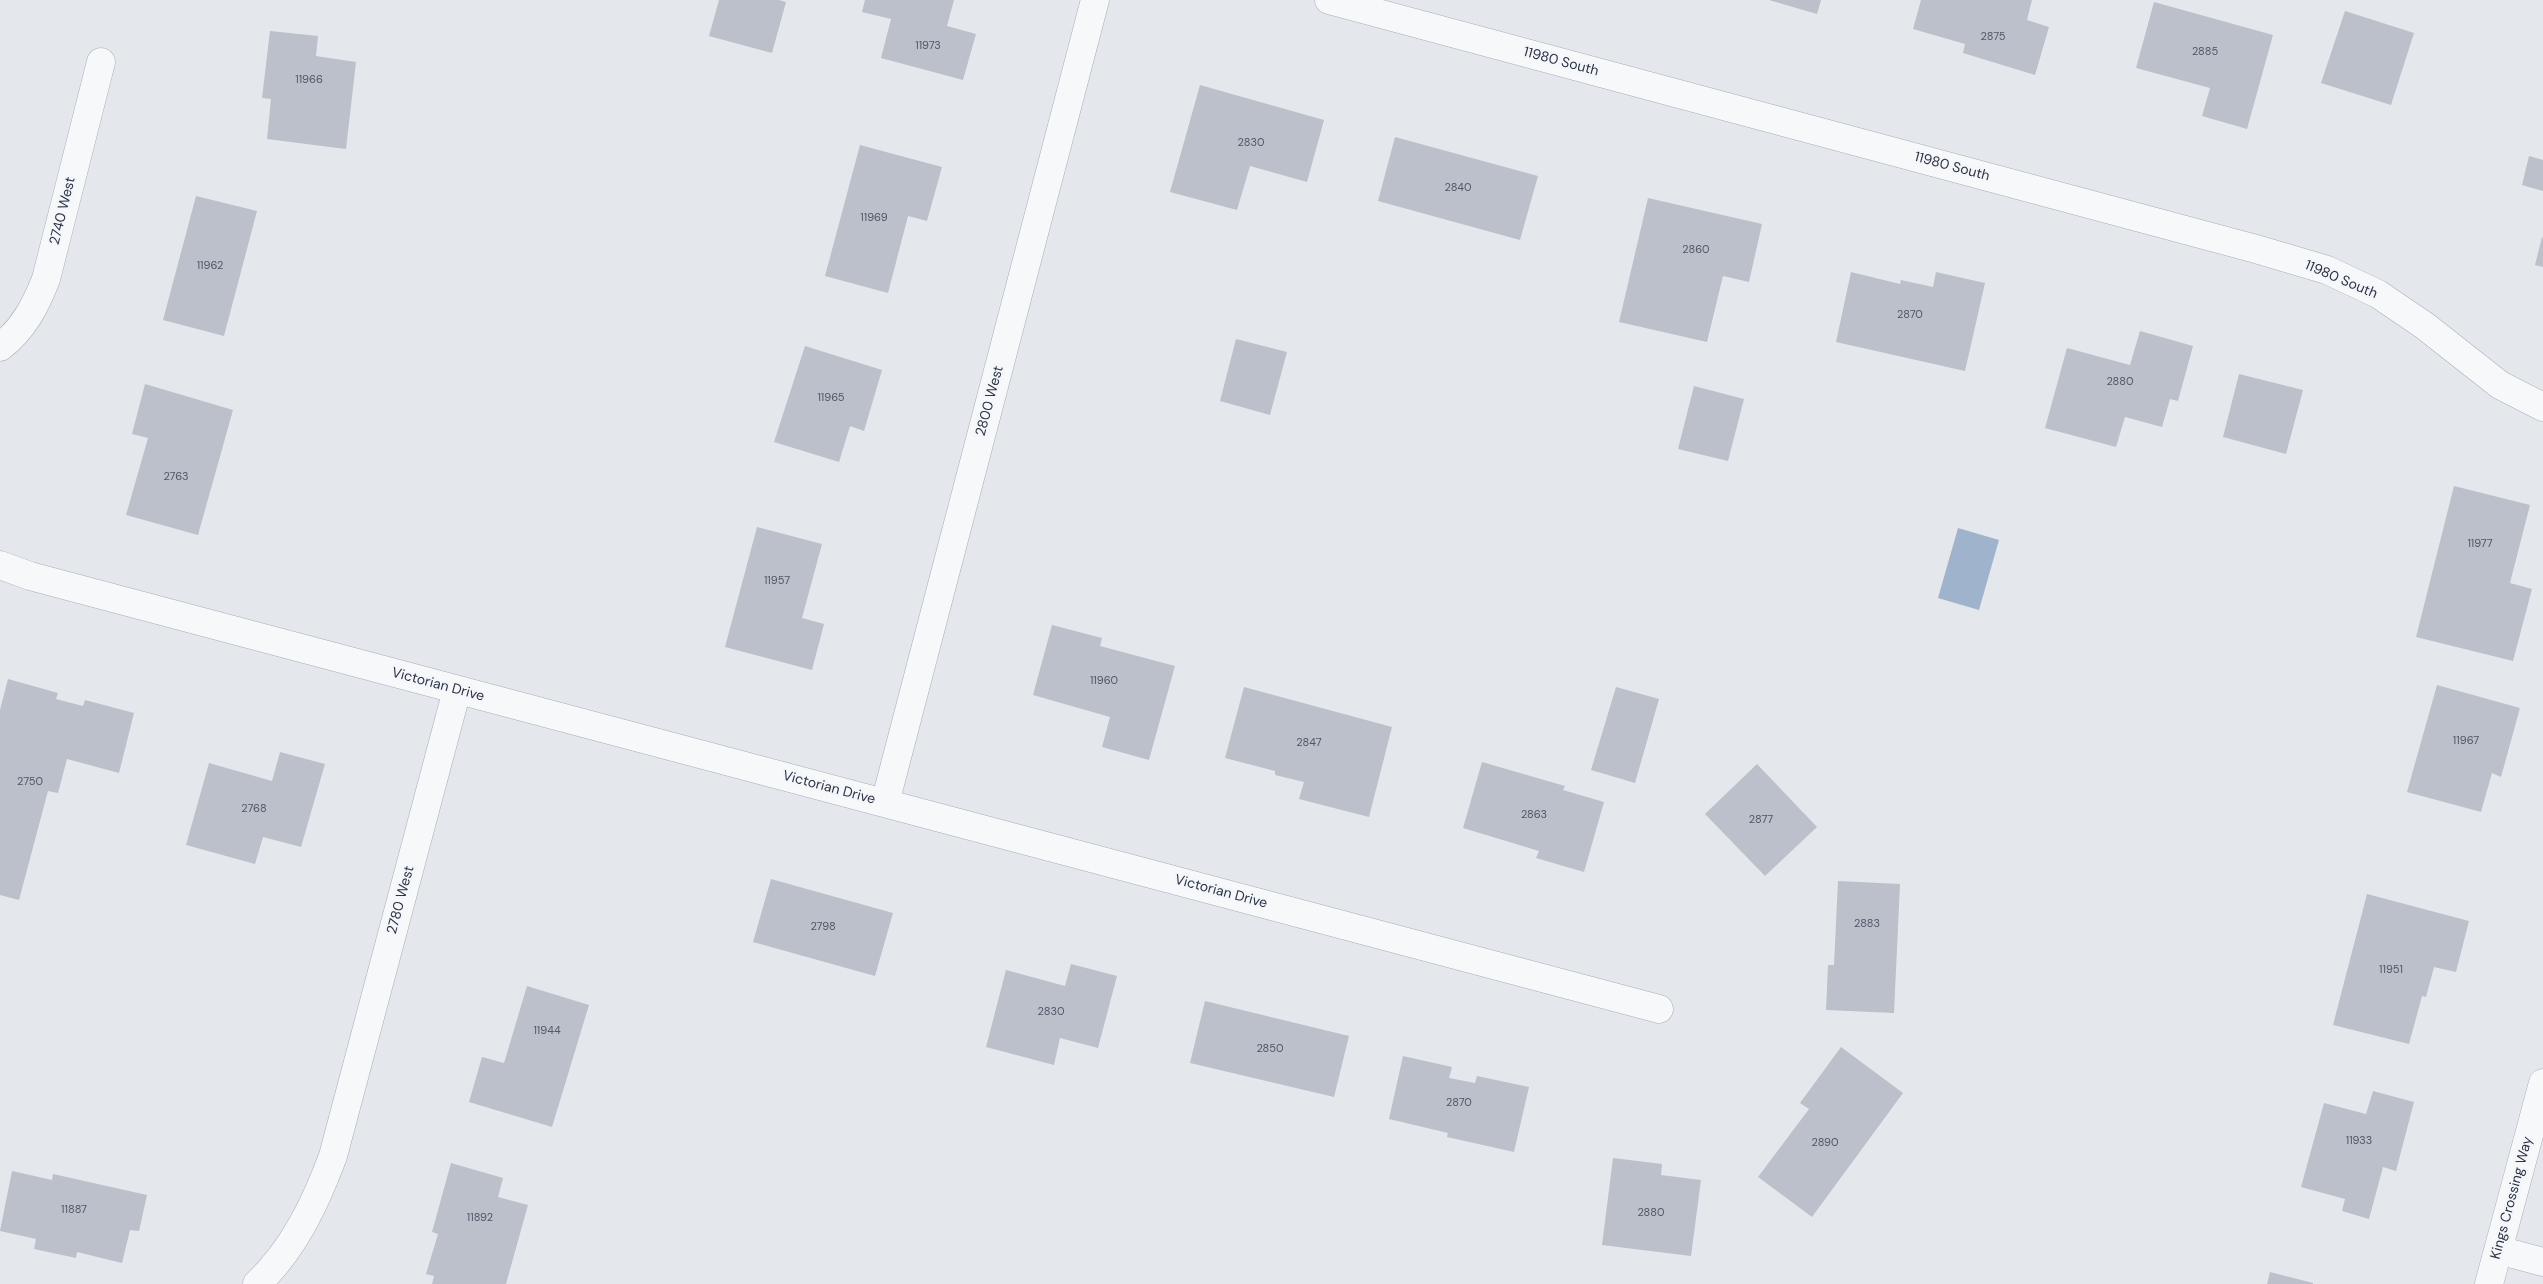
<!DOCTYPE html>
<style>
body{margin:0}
canvas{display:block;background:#e4e7ec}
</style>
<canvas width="2543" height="1284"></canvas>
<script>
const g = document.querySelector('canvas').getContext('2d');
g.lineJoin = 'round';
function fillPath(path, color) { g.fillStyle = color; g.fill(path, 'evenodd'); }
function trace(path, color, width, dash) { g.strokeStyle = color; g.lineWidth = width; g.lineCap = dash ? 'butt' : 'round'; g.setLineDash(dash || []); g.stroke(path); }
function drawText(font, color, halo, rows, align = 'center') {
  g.font = font + ' "DM Sans",sans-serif'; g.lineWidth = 5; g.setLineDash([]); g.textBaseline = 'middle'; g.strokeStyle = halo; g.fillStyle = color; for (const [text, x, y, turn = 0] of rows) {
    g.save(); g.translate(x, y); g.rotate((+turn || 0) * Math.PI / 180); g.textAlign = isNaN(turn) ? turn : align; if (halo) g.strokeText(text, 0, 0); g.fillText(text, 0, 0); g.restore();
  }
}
fillPath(new Path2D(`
 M1958 528 1999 540 1979 610 1938 598Z`), '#9fb4cc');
fillPath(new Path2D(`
 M719 0H779L786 2 772 53 709 36Z
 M865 0H954L947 26 976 34 963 80 881 58 891 19 862 12Z
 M1769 0H1821L1817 14Z
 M1921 0H2032L2027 20 2049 27 2035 75 1963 53 1965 44 1913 29Z
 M2154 2 2273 35 2247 129 2202 116 2210 88 2136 68Z
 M2345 11 2414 33 2391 105 2321 83Z
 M270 31 318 36 316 56 356 62 346 149 267 139 271 99 262 98Z
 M1200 85 1324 120 1307 182 1250 166 1237 210 1170 192Z
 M1395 137 1538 176 1520 240 1378 201Z
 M860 145 942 167 927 221 908 216 888 293 825 276Z
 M2529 156 2543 160V191L2522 185Z
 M196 196 257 211 224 336 163 320Z
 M1648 198 1762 224 1749 282 1723 276 1707 342 1619 322Z
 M2542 237 2543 238V267L2535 265Z
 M1851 272 1900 284 1901 280 1933 287 1936 272 1985 283 1965 371 1836 342Z
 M2140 331 2193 346 2178 401 2170 399 2162 427 2125 417 2116 447 2045 428 2067 348 2130 365Z
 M1236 339 1287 352 1270 415 1220 401Z
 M805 346 882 370 864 431 850 426 839 462 774 442Z
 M2239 374 2303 390 2286 454 2223 437Z
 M145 384 233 410 198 535 126 515 148 438 132 434Z
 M1694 386 1744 399 1728 461 1678 449Z
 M2454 486 2530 505 2510 583 2532 589 2513 661 2416 637Z
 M757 527 822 544 802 618 824 624 812 670 725 647Z
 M1052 625 1102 638 1100 646 1175 666 1149 760 1102 747 1110 717 1033 695Z
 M8 679 58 693 56 699 83 706 85 700 134 713 119 773 67 759 58 793 48 791 19 900 0 895V710Z
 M2437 685 2520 708 2501 777 2492 773 2481 812 2407 792Z
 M1244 687 1392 727 1369 817 1299 799 1304 782 1275 775V771L1225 758Z
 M1616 687 1659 699 1635 783 1591 770Z
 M280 752 325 764 301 847 263 837 255 864 186 845 209 763 272 781Z
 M1482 762 1565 786 1563 790 1604 802 1584 872 1536 858 1539 851 1463 828Z
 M1757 764 1817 827 1765 876 1705 814Z
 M771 879 893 913 875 976 753 942Z
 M1838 881 1900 884 1894 1013 1826 1010 1828 965H1834Z
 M2367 894 2469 921 2456 972 2434 967 2426 997 2422 996 2409 1044 2333 1025Z
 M1071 964 1117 976 1098 1048 1060 1038 1054 1065 986 1047 1006 970 1065 986Z
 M527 986 589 1005 552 1127 469 1102 482 1057 504 1063Z
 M1205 1001 1349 1036 1334 1097 1190 1063Z
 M1841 1047 1903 1093 1812 1217 1758 1177 1809 1109 1800 1103Z
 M1403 1056 1452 1067 1449 1078 1475 1083 1477 1076 1529 1087 1514 1152 1447 1137 1448 1133 1389 1119Z
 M2373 1091 2414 1102 2396 1171 2383 1167 2369 1219 2342 1211 2345 1199 2301 1187 2324 1103 2366 1114Z
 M1613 1158 1662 1164 1661 1175 1701 1180 1691 1256 1602 1245Z
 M451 1163 503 1178 498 1197 528 1205 506 1284H432L434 1276 426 1274 438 1234 432 1232Z
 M12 1171 52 1180 53 1174 147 1195 139 1231 130 1230 122 1263 77 1252 76 1258 34 1249 36 1239 0 1231Z
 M2270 1272 2313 1283V1284H2267Z`), '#bbc0ca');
const minor = new Path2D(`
 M1329 0 2256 249 2327 270 2378 294 2425 326 2500 385 2543 407
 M0 347C23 330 36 305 46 279L101 62
 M0 565 30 576 1659 1009
 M885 803 1095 0
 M2498 1250 2543 1262
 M257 1284C294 1249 316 1202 333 1156L457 690
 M2489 1284 2543 1083`);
trace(minor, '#a9aeb7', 29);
trace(minor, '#f7f8fa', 28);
drawText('11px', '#4f5766', null, [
 ["2875",1993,37],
 ["11973",928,46],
 ["2885",2205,52],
 ["11966",309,80],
 ["2830",1251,143],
 ["2840",1458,188],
 ["11969",874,218],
 ["2860",1696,250],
 ["11962",210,266],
 ["2870",1910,315],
 ["2880",2120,382],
 ["11965",831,398],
 ["2763",176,477],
 ["11977",2480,544],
 ["11957",777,581],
 ["11960",1104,681],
 ["11967",2466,741],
 ["2847",1309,743],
 ["2750",30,782],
 ["2768",254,809],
 ["2863",1534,815],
 ["2877",1761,820],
 ["2883",1867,924],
 ["2798",823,927],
 ["11951",2391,970],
 ["2830",1051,1012],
 ["11944",547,1031],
 ["2850",1270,1049],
 ["2870",1459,1103],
 ["11933",2359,1141],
 ["2890",1825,1143],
 ["11887",74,1210],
 ["2880",1651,1213],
 ["11892",480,1218]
]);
drawText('14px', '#2b3445', '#f4f6f9', [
 ["11980 South",1561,62,15],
 ["11980 South",1952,167,15],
 ["2740 West",63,211,-76],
 ["11980 South",2341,280,23],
 ["2800 West",990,401,-75],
 ["Victorian Drive",438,685,15],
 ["Victorian Drive",829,788,15],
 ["Victorian Drive",1221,892,15],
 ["2780 West",401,900,-75],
 ["Kings Crossing Way",2512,1198,-75]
]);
</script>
